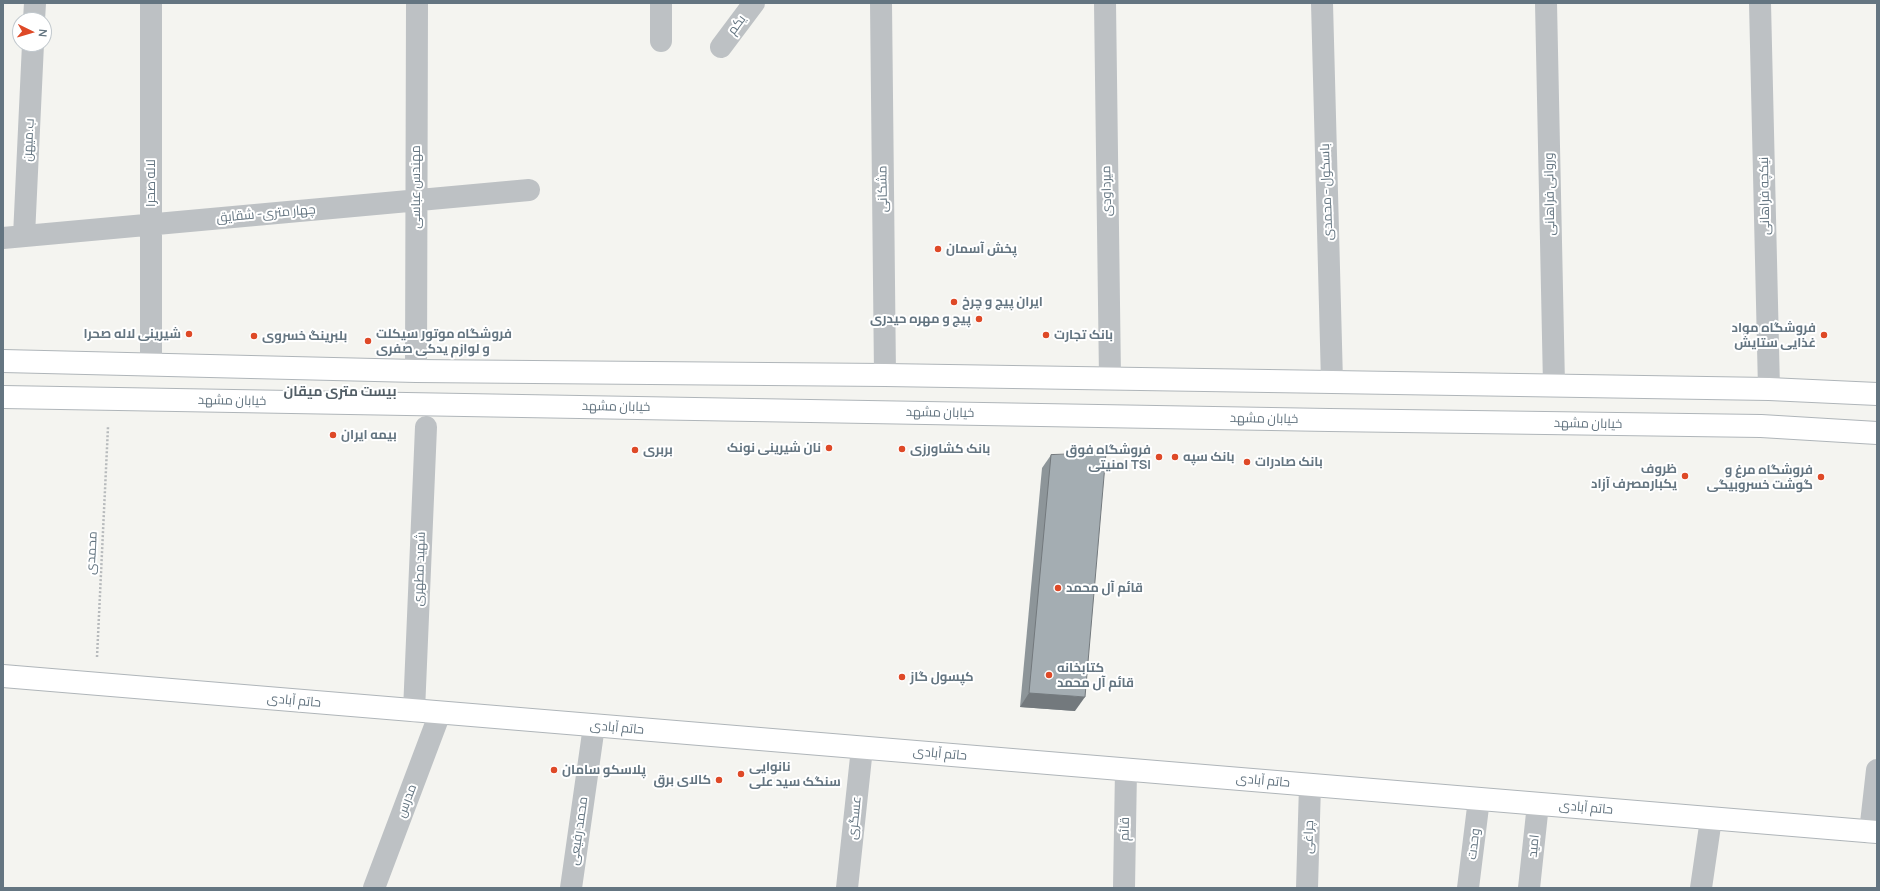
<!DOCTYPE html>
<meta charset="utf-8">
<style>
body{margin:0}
#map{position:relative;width:1880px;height:891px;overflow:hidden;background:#f4f4f0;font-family:Manrope,sans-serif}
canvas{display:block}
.frame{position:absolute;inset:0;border:4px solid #647581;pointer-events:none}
.north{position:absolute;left:12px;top:12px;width:40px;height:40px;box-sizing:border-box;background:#fff;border:1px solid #c1c8cd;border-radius:50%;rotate:95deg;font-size:11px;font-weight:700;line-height:16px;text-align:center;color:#647581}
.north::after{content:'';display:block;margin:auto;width:14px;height:18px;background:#de4927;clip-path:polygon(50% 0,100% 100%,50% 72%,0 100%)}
</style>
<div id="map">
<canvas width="1880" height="891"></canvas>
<div class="frame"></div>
<div class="north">N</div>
</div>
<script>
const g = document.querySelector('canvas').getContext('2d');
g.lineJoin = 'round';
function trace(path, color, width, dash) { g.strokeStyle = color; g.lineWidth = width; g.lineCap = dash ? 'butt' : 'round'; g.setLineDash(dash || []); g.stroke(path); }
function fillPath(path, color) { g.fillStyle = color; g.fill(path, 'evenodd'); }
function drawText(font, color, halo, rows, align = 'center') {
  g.font = font + ' Manrope,Cairo,sans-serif'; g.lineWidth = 4; g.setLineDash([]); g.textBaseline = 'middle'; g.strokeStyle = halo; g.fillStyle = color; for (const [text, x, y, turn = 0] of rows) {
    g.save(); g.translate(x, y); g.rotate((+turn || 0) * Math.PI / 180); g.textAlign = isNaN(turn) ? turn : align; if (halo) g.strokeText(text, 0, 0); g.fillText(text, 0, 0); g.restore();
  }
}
const secondary = new Path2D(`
 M3 361 416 371 885 375 1332 382 1769 389 1877 394
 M3 397 1329 420 1761 426 1877 433
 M3 676 1877 832`);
trace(secondary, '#afb5b9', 24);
trace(new Path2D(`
 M97 657 108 427`), '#b7babc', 2.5, [2, 2]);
trace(new Path2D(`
 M881 3 885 375
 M1105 3 1110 378
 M1322 3 1332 382
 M1546 3 1554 385
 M1760 3 1769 389
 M34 20 35 3
 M661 41V3
 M721 47 754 3
 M24 236 33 44
 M3 238 529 190
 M151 364V3
 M416 371 417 3
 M414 711 426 427
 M1870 832 1877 770
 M374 888 440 713
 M571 888 594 726
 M847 888 862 748
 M1124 888 1126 770
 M1307 888 1310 785
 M1468 888 1479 799
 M1529 888 1538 804
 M1701 888 1711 819`), '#bdc1c4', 22);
trace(secondary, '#fff', 22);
fillPath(new Path2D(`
 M1051 455 1075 711 1020 707 1042 468Z`), '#8d9599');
fillPath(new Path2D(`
 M1029 693 1085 697 1075 711 1020 707Z`), '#73797d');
const building = new Path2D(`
 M1106 453 1085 697 1029 693 1051 455Z`);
fillPath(building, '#a4adb2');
trace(building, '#73797d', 1);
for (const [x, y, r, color] of [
 [938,249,4,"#de4927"],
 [954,302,4,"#de4927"],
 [979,319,4,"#de4927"],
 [189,334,4,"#de4927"],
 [1046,335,4,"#de4927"],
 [1824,335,4,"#de4927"],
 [254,336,4,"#de4927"],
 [368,341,4,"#de4927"],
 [333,435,4,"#de4927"],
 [829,448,4,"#de4927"],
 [902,449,4,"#de4927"],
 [635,450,4,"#de4927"],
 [1159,457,4,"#de4927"],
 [1175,457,4,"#de4927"],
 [1247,462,4,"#de4927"],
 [1685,476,4,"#de4927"],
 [1821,477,4,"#de4927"],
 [1058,588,4,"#de4927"],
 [1049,675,4,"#de4927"],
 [902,677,4,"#de4927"],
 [554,770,4,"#de4927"],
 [741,774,4,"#de4927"],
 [719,780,4,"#de4927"]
]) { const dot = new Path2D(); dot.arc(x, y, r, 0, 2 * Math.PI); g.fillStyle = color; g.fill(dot); trace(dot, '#fff', 1.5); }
drawText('13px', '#647581', '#fff', [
 ["یکم",737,25,-53],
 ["ب.میهن",29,140,-87],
 ["لاله صحرا",151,183,-90],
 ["مهندس عباسی",416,187,-90],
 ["مشکانی",883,189,-91],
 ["میرداودی",1107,191,-91],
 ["باسکول - محمدی",1327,192,-92],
 ["وروانی فراهانی",1550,194,-91],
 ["نیکچه فراهانی",1765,196,-91],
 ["چهار متری- شقایق",266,214,-5],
 ["خیابان مشهد",232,401,1],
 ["خیابان مشهد",616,407,1],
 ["خیابان مشهد",940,413,1],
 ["خیابان مشهد",1264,419,1],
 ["خیابان مشهد",1588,424,1],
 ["محمدی",92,553,-87],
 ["شهید مطهری",420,569,-88],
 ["حاتم آبادی",294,701,5],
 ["حاتم آبادی",617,728,5],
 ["حاتم آبادی",940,754,5],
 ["حاتم آبادی",1263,781,5],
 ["مدرس",407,801,-69],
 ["حاتم آبادی",1586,808,5],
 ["عسگری",855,818,-84],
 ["قائم",1125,829,-89],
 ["محمد رفیعی",579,831,-82],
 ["چراغی",1309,837,-88],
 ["وحدت",1474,844,-83],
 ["امید",1534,846,-84]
]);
drawText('bold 13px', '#647581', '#fff', [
 ["پخش آسمان",946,249],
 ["ایران پیچ و چرخ",962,302],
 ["پیچ و مهره حیدری",971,319,"right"],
 ["فروشگاه مواد",1816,328,"right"],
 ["غذایی ستایش",1816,343,"right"],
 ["شیرینی لاله صحرا",181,334,"right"],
 ["فروشگاه موتور سیکلت",376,334],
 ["و لوازم یدکی صفری",376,349],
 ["بانک تجارت",1054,335],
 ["بلبرینگ خسروی",262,336],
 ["بیمه ایران",341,435],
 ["نان شیرینی نونک",821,448,"right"],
 ["بانک کشاورزی",910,449],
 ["بربری",643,450],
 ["فروشگاه فوق",1151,450,"right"],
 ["امنیتی TSI",1151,465,"right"],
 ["بانک سپه",1183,457],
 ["بانک صادرات",1255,462],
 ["ظروف",1677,469,"right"],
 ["یکبارمصرف آزاد",1677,484,"right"],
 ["فروشگاه مرغ و",1813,470,"right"],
 ["گوشت خسروبیگی",1813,485,"right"],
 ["قائم آل محمد",1066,588],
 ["کتابخانه",1057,668],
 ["قائم آل محمد",1057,683],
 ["کپسول گاز",910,677],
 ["نانوایی",749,767],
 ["سنگک سید علی",749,782],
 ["پلاسکو سامان",562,770],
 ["کالای برق",711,780,"right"]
], 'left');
drawText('bold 14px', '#525e66', '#fff', [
 ["بیست متری میقان",340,392]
]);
</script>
